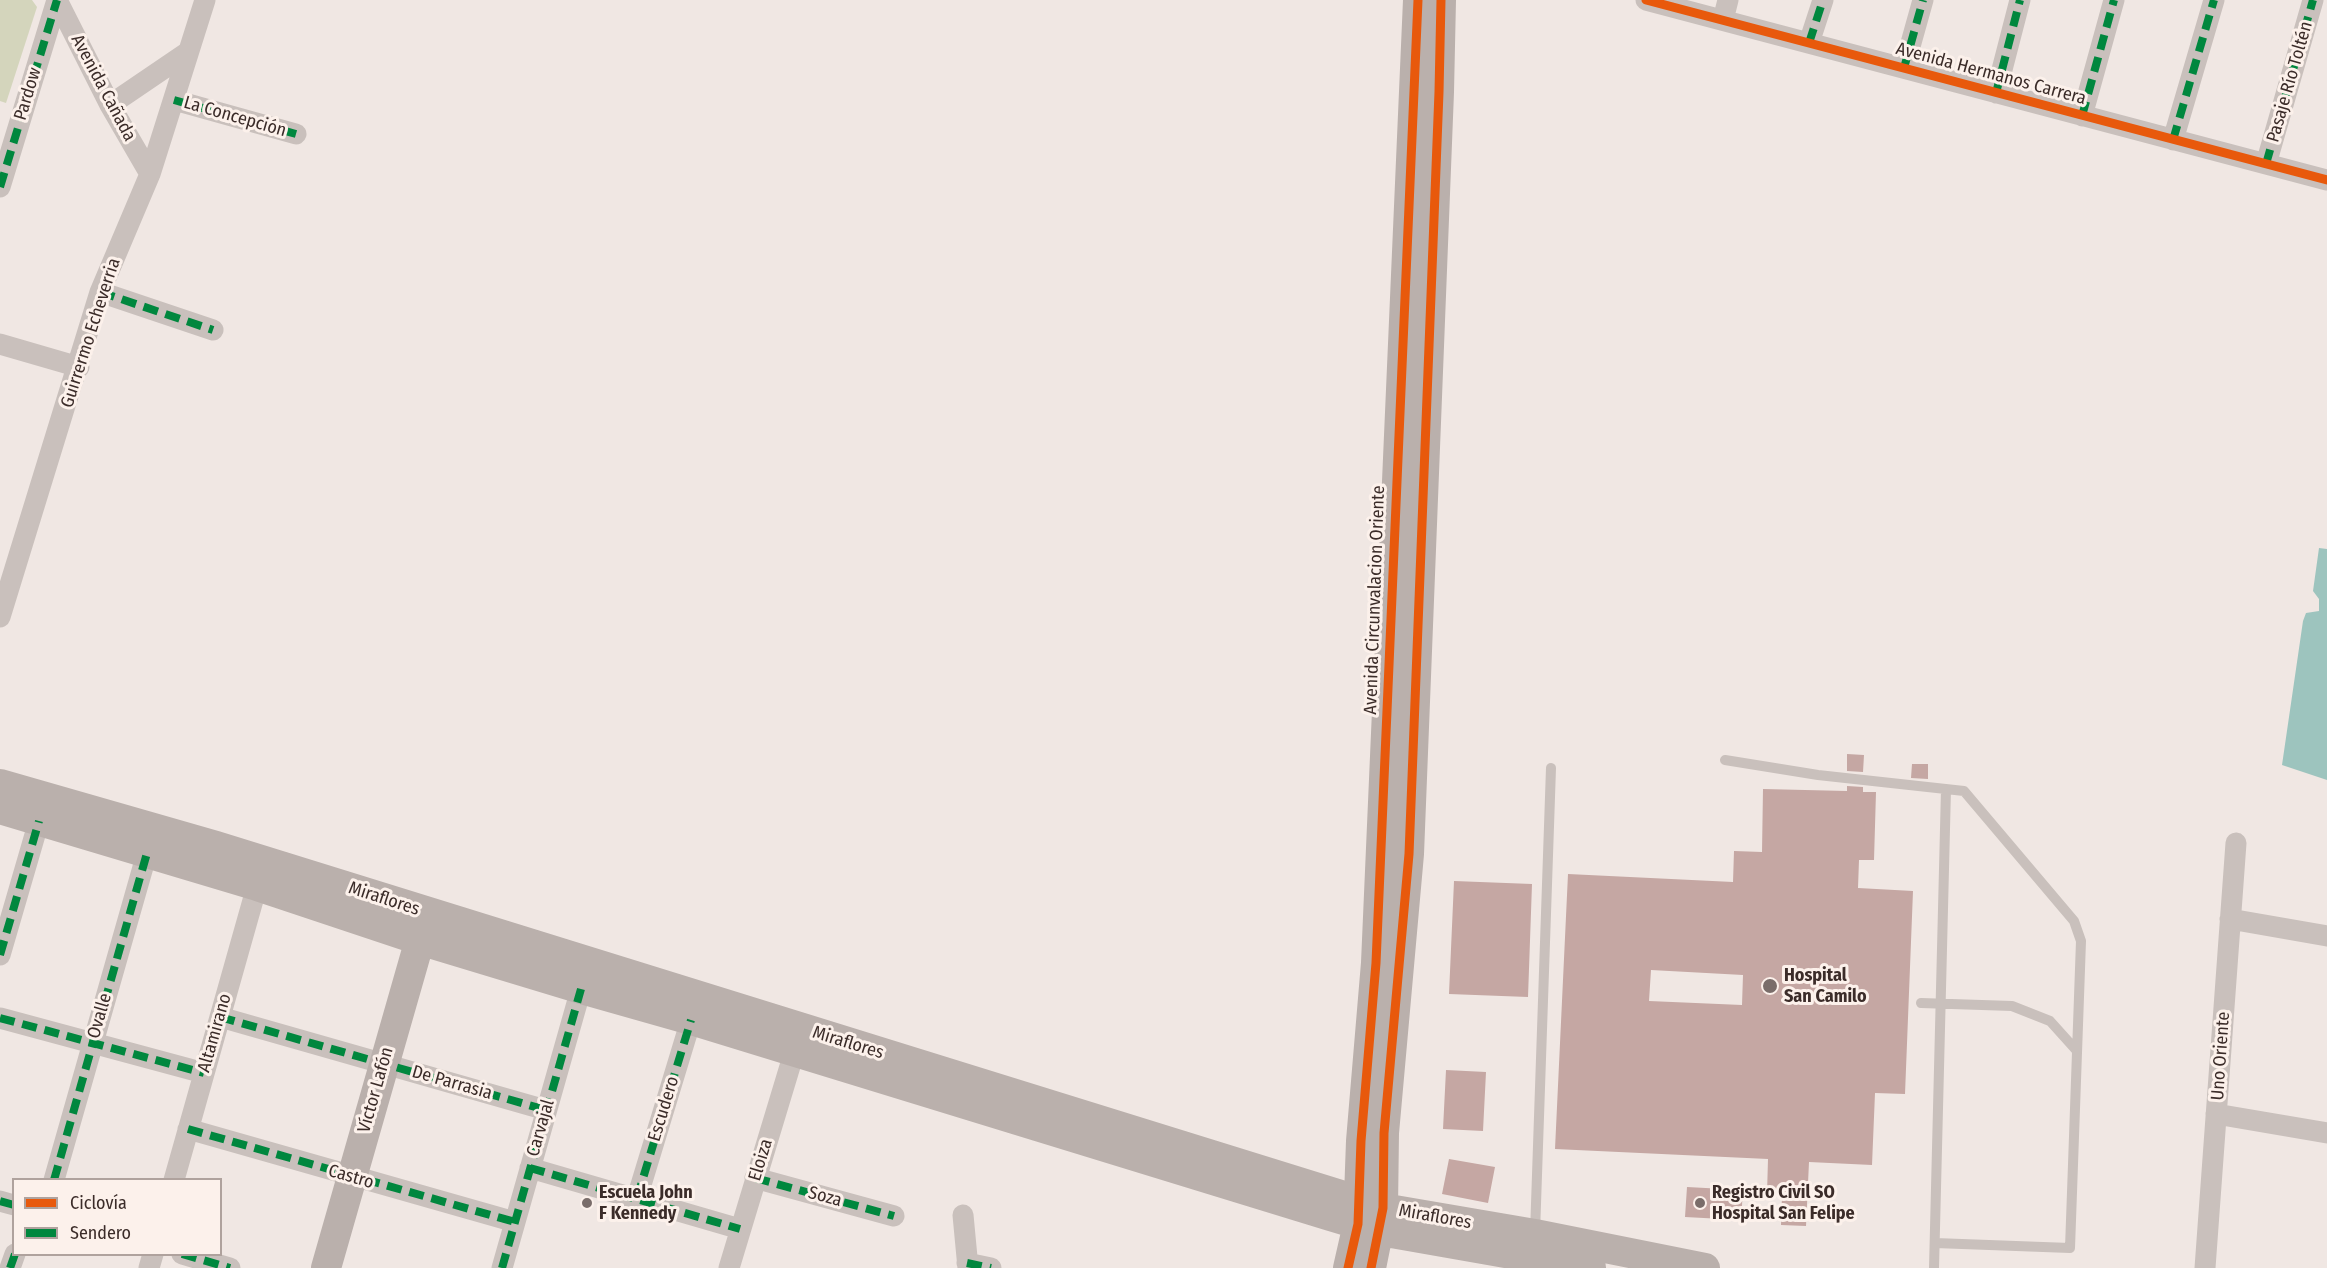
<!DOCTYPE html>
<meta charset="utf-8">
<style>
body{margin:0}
#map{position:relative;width:2327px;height:1268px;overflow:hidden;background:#f0e7e3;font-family:"Fira Sans Condensed",sans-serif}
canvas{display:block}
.legend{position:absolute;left:12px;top:1178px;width:210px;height:78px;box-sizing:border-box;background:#fcf1eb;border:2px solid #afa29d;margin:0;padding:8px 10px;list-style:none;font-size:18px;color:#3b2c29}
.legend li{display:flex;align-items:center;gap:12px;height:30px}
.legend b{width:30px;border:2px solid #afa29d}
</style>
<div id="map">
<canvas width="2327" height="1268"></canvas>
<ul class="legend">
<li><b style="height:8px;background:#e8590c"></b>Ciclovía</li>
<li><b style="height:8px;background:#00873e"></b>Sendero</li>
</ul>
</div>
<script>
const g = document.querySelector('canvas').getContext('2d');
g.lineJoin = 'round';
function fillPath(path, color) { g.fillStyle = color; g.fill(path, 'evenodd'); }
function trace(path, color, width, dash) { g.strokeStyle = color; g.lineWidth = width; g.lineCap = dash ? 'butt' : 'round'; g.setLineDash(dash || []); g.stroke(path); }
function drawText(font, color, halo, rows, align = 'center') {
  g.font = font + ' "Fira Sans Condensed",sans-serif'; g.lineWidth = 6; g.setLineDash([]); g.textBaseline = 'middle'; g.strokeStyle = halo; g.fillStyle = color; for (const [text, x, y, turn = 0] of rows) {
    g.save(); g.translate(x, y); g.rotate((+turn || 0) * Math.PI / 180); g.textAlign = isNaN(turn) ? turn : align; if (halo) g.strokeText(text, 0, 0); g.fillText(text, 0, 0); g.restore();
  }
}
fillPath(new Path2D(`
 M0 0H32L37 7 6 103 0 101Z`), '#d4d5bc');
fillPath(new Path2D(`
 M2319 548 2327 549V780L2282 765 2303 621 2306 613 2319 611V599L2313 591Z`), '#9dc4be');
fillPath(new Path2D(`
 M1847 754 1864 755 1863 772 1847 771Z
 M1912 764H1928V779L1911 778Z
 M1847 786 1863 787V792H1876L1874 860H1859L1858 888 1913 891 1905 1094 1875 1093 1872 1165 1809 1162 1806 1226 1781 1225 1782 1195 1767 1194 1768 1159 1555 1149 1568 874 1733 882 1734 851 1762 852 1763 789 1847 791ZM1651 970 1743 975 1742 1005 1649 1001Z
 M1454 881 1532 884 1528 997 1449 994Z
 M1446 1070 1486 1072 1483 1131 1443 1129Z
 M1449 1159 1495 1167 1488 1203 1442 1194Z
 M1687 1187 1743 1190 1741 1220 1685 1217Z`), '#c5a7a3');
trace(new Path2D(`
 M1725 760 1818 775 1964 791 2074 921 2081 941 2070 1248 1935 1243
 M1921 1003 2012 1006 2050 1021 2077 1051
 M1535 1233 1551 768
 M1934 1268 1946 789`), '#c9c0bc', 10);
trace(new Path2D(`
 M57 0 110 105 150 174
 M1646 0 2327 180
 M1723 20 1728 0
 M1809 43 1823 0
 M1904 68 1923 0
 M1996 93 2020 0
 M174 100 296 134
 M110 105 188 52
 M2082 116 2114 0
 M2173 140 2214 0
 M2266 164 2313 0
 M0 187 57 0
 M100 292 213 330
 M0 344 79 367
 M0 617 100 292 150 174 205 0
 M2230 919 2327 936
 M0 955 39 821
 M220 1017 546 1110
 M0 1018 204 1073
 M2216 1114 2327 1133
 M188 1129 515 1222
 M530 1168 740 1229
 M755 1178 894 1216
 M54 1180 147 853
 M174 1180 257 886
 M637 1198 691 1020
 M0 1201 14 1205
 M963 1215 968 1268
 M182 1254 230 1268
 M967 1263 991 1268
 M10 1268 15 1254
 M149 1268 153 1254
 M502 1268 581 989
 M729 1268 794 1053
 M2205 1268 2236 843`), '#c9c0bc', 21);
trace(new Path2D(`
 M0 784 216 846 1383 1208 1535 1234 1705 1268
 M0 809 257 886 419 940 581 989 691 1020 1330 1216 1380 1231 1591 1268
 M326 1268 425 922
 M1348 1268 1358 1224 1361 1141 1376 963 1418 0
 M1371 1268 1383 1208 1384 1133 1409 854 1439 92 1441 0`), '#bab0ac', 30);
trace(new Path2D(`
 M1809 43 1823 0
 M1904 68 1923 0
 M1996 93 2020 0
 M174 100 296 134
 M2082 116 2114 0
 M2173 140 2214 0
 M2266 164 2313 0
 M0 187 57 0
 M100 292 213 330
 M0 955 39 821
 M220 1017 546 1110
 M0 1018 204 1073
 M188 1129 515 1222
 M530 1168 740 1229
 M755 1178 894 1216
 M54 1180 147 853
 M637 1198 691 1020
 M0 1201 14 1205
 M182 1254 230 1268
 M967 1263 991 1268
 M10 1268 15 1254
 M502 1268 581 989`), '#00873e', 8, [15, 8]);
trace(new Path2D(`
 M1646 0 2327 180
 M1348 1268 1358 1224 1361 1141 1376 963 1418 0
 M1371 1268 1383 1208 1384 1133 1409 854 1439 92 1441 0`), '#e8590c', 9);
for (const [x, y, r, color] of [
 [1770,986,8,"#7a6d6a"],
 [587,1203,6,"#7a6d6a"],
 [1700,1203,6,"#7a6d6a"]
]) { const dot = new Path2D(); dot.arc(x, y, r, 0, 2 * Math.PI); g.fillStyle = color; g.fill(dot); trace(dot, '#fcf1eb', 2); }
drawText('18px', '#3b2c29', '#fcf1eb', [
 ["Avenida Hermanos Carrera",1991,74,15],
 ["Pasaje Río Toltén",2290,82,-74],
 ["Avenida Cañada",103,88,62],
 ["Pardow",28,94,-73],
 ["La Concepción",235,117,16],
 ["Guirrermo Echeverria",91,333,-72],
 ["Avenida Circunvalacion Oriente",1375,600,-88],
 ["Miraflores",384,899,18],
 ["Ovalle",100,1016,-74],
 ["Altamirano",215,1033,-74],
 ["Miraflores",848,1043,17],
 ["Uno Oriente",2221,1056,-86],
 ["De Parrasia",452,1083,16],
 ["Víctor Lafón",376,1090,-74],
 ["Escudero",664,1109,-73],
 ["Carvajal",541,1128,-74],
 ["Eloiza",761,1160,-73],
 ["Castro",351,1177,16],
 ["Soza",825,1197,15],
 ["Miraflores",1435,1217,10]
]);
drawText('bold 18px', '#3b2c29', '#fcf1eb', [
 ["Hospital",1784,976],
 ["San Camilo",1784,997],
 ["Escuela John",599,1193],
 ["F Kennedy",599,1214],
 ["Registro Civil SO",1712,1193],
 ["Hospital San Felipe",1712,1214]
], 'left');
</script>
